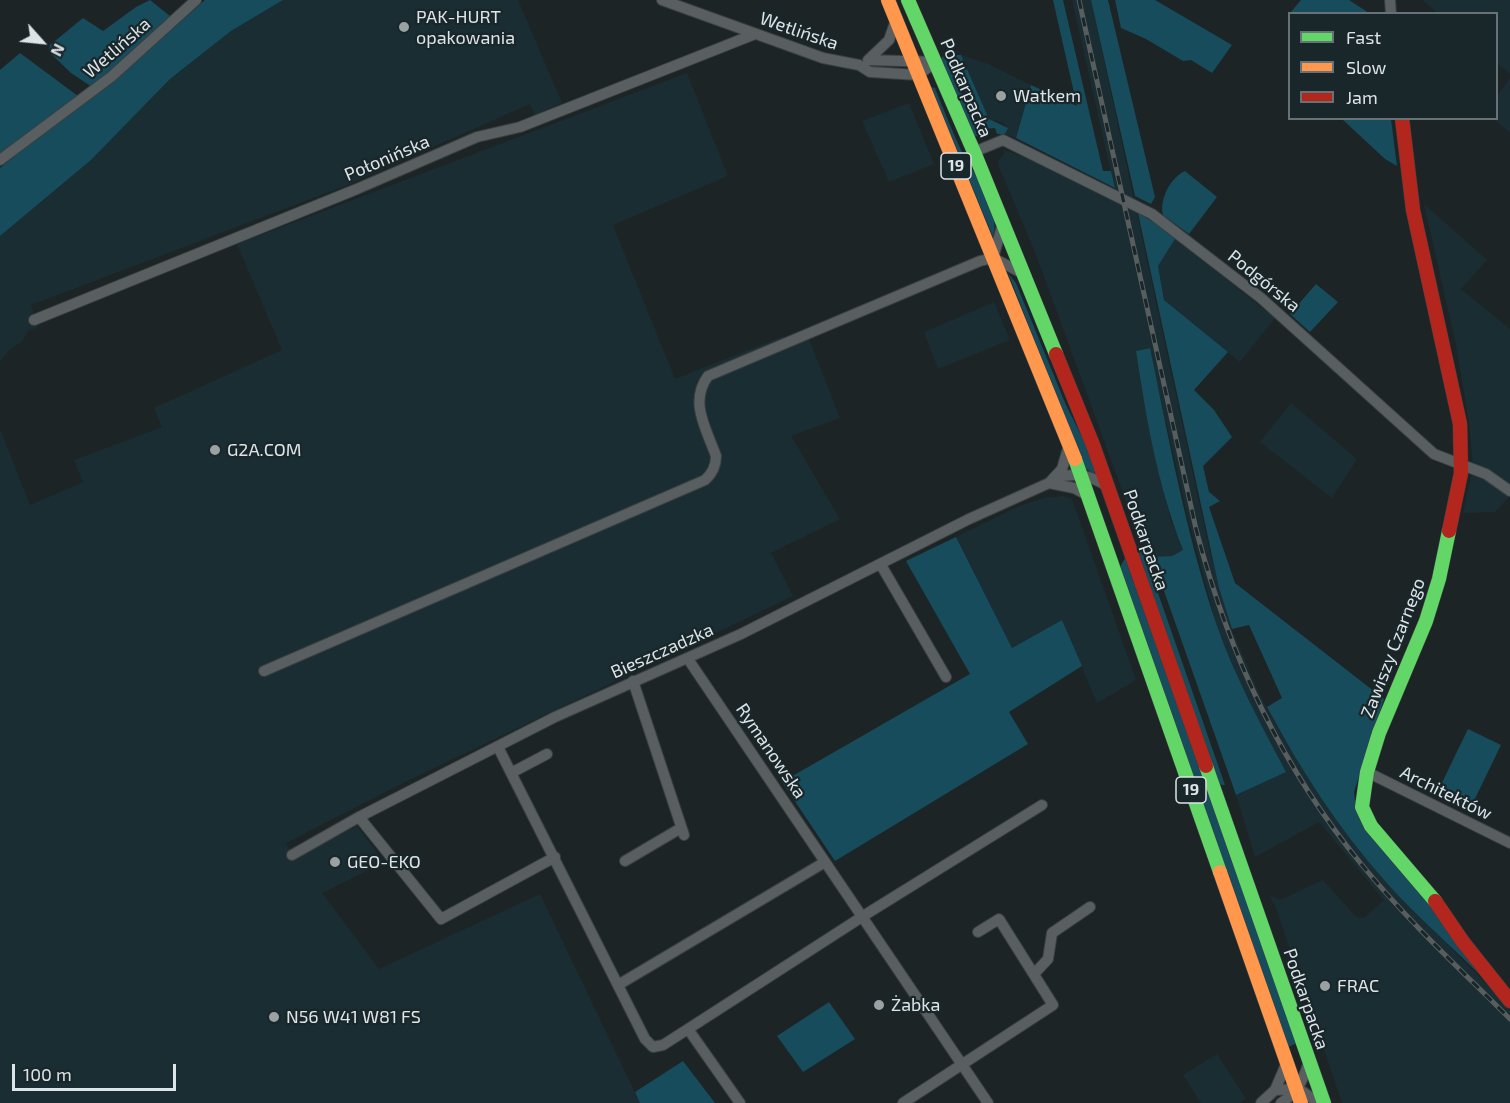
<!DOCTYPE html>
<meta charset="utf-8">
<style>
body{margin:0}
#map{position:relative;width:1510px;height:1103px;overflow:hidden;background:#1d2426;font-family:"Exo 2",sans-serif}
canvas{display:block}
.legend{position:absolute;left:1288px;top:12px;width:210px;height:108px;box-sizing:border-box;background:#19262a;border:2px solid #677276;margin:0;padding:8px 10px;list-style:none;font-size:18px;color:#dce4e7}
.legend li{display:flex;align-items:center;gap:12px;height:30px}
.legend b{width:30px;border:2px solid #677276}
.north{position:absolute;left:12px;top:12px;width:60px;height:60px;-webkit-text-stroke:4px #19262a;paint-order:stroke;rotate:117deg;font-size:16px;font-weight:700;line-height:24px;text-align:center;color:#dce4e7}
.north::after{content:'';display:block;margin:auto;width:21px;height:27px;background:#dce4e7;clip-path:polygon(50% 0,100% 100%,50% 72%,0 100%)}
.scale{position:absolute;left:12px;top:1064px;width:164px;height:27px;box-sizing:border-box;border:3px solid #dce4e7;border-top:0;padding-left:8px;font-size:18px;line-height:21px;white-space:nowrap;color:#dce4e7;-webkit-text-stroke:4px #19262a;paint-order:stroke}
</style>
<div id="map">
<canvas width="1510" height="1103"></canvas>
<ul class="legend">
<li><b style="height:8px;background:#63d668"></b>Fast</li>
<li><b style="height:8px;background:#ff974d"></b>Slow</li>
<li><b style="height:8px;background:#b3261e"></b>Jam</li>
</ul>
<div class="north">N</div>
<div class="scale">100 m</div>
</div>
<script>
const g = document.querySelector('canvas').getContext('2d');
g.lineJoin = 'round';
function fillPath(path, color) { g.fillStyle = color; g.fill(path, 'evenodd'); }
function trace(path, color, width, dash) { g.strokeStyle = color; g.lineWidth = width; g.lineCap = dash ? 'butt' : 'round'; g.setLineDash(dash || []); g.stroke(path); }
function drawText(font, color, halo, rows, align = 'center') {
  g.font = font + ' "Exo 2",sans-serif'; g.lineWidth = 4.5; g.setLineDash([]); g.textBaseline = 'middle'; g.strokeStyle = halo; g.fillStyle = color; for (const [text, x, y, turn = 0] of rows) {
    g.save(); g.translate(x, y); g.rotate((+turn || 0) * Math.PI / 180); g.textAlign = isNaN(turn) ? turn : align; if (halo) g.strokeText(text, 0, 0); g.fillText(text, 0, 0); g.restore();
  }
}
fillPath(new Path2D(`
 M283 0H518L562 103 535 115 530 104 345 186 31 305 38 327 28 331 22 342 10 349 0 362V236L91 160 170 79 231 31Z
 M1072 0H1091L1209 548 1233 632 1259 693 1281 734 1318 794 1355 845 1387 883 1510 1008V1103H1342L1276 908 1269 895 1280 900 1323 880 1357 918 1365 917 1384 900 1319 822 1255 857 1236 795 1285 771 1245 695 1216 624 1187 514 1149 348 1136 351 1143 398 1170 518 1183 550 1172 556 1152 557 1136 528 1035 252 999 167 998 161 1004 154 1003 150 1027 158 1118 203Z
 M1422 0H1510V74L1497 63 1496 14 1438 13Z
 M961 55 988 64 1031 85 1016 138 1005 134 1007 128 1003 123 989 119Z
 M687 73 728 176 613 225 675 379 783 336 787 347 809 339 840 418 791 436 840 519 771 553 793 596 403 783 286 843 295 858 357 826 384 862 322 893 379 969 540 894 640 1103H0V429L30 505 83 482 74 460 162 427 154 408 282 350 237 244Z
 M1510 78V133L1494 119 1496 118 1497 96Z
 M909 103 934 164 889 182 862 121Z
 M1424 204 1487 260 1461 289 1510 329V496L1495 512 1463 513 1473 468 1469 422 1456 345Z
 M1175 239 1275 318 1240 362 1164 300 1158 266Z
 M994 302 1010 340 938 369 924 332Z
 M1291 403 1357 459 1332 498 1260 442Z
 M1064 496 1072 499 1136 680 1097 703 1062 620 1012 648 956 537 1017 507 1044 498Z
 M1217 1054 1246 1099 1239 1103H1201L1183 1075Z`), '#1a2d33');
fillPath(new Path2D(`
 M150 0 170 16 92 87 71 73 49 52 50 45 83 18 103 31 136 7Z
 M205 0H283L231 31 170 79 91 160 0 236V168L55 123 112 83Z
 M1053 0H1063L1103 171H1111L1115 188 1016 138 1031 85 1077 106Z
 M1091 0H1108L1155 197 1151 204 1135 196Z
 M1115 0H1155L1232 45 1212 73 1191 60 1183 61 1146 39 1121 28Z
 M1301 0H1349L1369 13H1290Z
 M20 53 78 96 0 154V70Z
 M948 55H961L989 119 1008 128 1005 134H997L995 128 983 129Z
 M943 56 949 64 981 138 974 135 941 59Z
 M931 87 935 88C943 108 951 128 960 148 972 173 1002 208 993 237Z
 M1342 119H1391L1397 166 1385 159Z
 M1185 171 1217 197 1189 234 1163 215C1159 199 1171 177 1185 171Z
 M1138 213 1162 227 1175 239 1158 266 1164 300 1228 352 1194 390 1214 410 1232 437 1203 466 1209 492 1220 501 1209 507 1235 583 1384 699 1354 792 1356 811 1367 828 1437 908 1479 974C1448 943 1414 914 1385 881 1338 828 1300 769 1267 707L1282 698 1249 625 1232 629 1219 588Z
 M1008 273 1016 283 1066 405 1091 455 1095 474 1085 468Z
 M1316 284 1338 302 1310 332 1290 314Z
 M1150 348C1169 439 1186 534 1216 623 1234 675 1260 723 1286 772L1236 795 1152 557 1172 556 1183 550C1158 487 1146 418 1136 351Z
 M956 537 1012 648 1062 620 1082 666 1009 712 1028 744 835 861 782 782 970 674 906 561Z
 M1141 550H1143L1225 785H1222L1218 782 1139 554Z
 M1125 558 1297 1043 1288 1047 1120 567Z
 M1468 729 1501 745 1469 811 1436 795Z
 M829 1002 855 1039 803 1072 777 1036Z
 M683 1061 715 1103H640L635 1092Z`), '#164c5b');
const street = new Path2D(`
 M662 0 823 58 859 65 870 72 918 75 936 62
 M1390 0 1391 14
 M868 60 889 40 896 20
 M869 60 936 62
 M974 152 1003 140 1152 214 1261 298 1434 454 1486 474 1510 491
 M0 160 111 77 196 0
 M993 258 1003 223
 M34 320 357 189 477 137 520 127 755 34
 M1054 478C1074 472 1093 475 1109 488
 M1049 483 1074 488 1089 496
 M881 565 946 677
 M688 659 988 1103
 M264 671 705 480C713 473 716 466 716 456 706 428 689 402 708 376L980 261 993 258 1024 274
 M633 681 684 835
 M498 747 645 1039 653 1047 663 1045 688 1029
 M1367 772 1510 843
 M511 773 547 754
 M359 817 441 919 555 857
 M292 855 359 817 555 717 741 634 969 519 1049 483 1062 469 1069 445
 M625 861 681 828
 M1034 974 1048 959 1052 933 1090 907
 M618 985 825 862
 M1275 1090 1299 1089 1319 1103
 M740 1103 688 1029 868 913 1042 805
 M903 1103 1053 1005 999 919 978 932
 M1261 1103 1275 1090 1287 1062
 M1281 1103C1298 1092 1303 1080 1309 1062`);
const fast = new Path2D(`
 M908 0 974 152 1056 354
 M1075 459 1220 872
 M1206 766 1324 1103
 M1435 901 1371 826 1362 807 1367 772 1379 733 1426 621 1439 579 1449 531`);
const slow = new Path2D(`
 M888 0 1075 459
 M1220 872 1301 1103`);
const jam = new Path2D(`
 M1402 118 1413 210 1460 424 1461 473 1449 531
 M1056 354 1093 445 1206 766
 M1435 901 1463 942 1510 1001`);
trace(street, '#3a4042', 12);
trace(fast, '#3a4042', 15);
trace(slow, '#3a4042', 15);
trace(jam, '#3a4042', 15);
trace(street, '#595f60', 10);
trace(fast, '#63d668', 14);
trace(slow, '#ff974d', 14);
trace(jam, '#b3261e', 14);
const rail = new Path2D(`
 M1079 0 1196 529C1228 652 1281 767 1362 865 1407 920 1460 969 1510 1019`);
trace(rail, '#585d5e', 5);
trace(rail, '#19262a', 3, [9]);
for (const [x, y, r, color] of [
 [404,27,6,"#99a1a3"],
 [1001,96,6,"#99a1a3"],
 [215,450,6,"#99a1a3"],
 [335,862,6,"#99a1a3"],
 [1325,986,6,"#99a1a3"],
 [879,1005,6,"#99a1a3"],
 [274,1017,6,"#99a1a3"]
]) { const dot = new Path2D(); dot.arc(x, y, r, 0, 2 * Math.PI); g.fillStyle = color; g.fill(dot); trace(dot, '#19262a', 2); }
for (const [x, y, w] of [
 [956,166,30],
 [1191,790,30]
]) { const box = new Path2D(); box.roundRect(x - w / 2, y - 13, w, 26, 4.5); g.fillStyle = '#19262a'; g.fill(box); trace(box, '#dce4e7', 1.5); }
drawText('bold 16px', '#dce4e7', null, [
 ["19",956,166],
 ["19",1191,790]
]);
drawText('18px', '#dce4e7', '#19262a', [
 ["PAK-HURT",416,17],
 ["opakowania",416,38],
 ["Watkem",1013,96],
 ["G2A.COM",227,450],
 ["GEO-EKO",347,862],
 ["FRAC",1337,986],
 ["Żabka",891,1005],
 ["N56 W41 W81 FS",286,1017]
], 'left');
drawText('18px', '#dce4e7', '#19262a', [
 ["Wetlińska",799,31,19],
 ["Wetlińska",117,48,-41],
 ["Podkarpacka",966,88,67],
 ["Połonińska",387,158,-23],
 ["Podgórska",1264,281,39],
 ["Podkarpacka",1146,540,71],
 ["Zawiszy Czarnego",1393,648,-69],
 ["Bieszczadzka",662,651,-24],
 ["Rymanowska",771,751,56],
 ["Architektów",1446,793,26],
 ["Podkarpacka",1306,999,71]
]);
</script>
